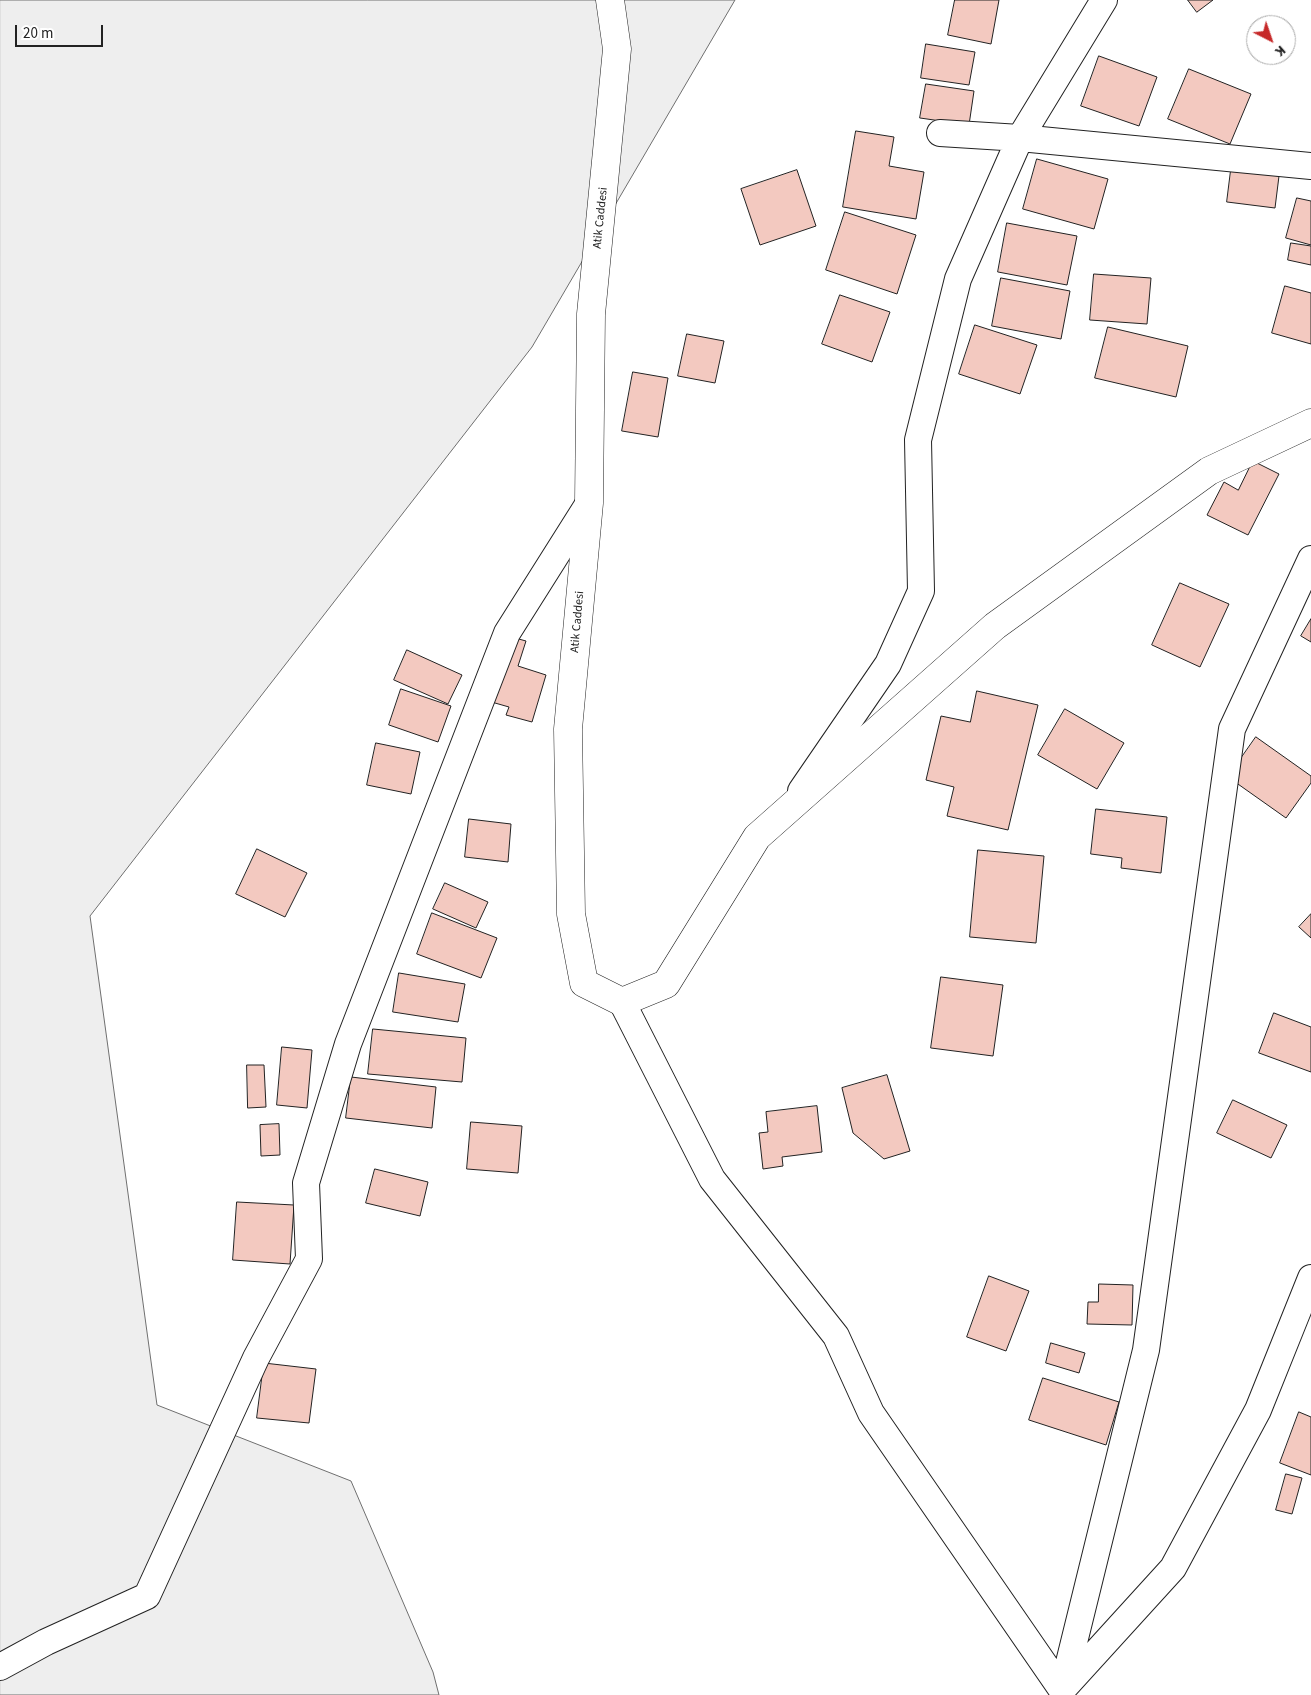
<!DOCTYPE html>
<style>
body{margin:0}
#map{position:relative;width:1311px;height:1695px;overflow:hidden;background:#fff;font-family:"Source Sans 3",sans-serif}
canvas{display:block}
.north{position:absolute;left:1246px;top:15px;width:50px;height:50px;box-sizing:border-box;background:#fff;border:1px solid #a7a7a7;border-radius:50%;rotate:139deg;font-size:14px;font-weight:700;line-height:20px;text-align:center;color:#222}
.north::after{content:'';display:block;margin:auto;width:18px;height:22px;background:#c62828;clip-path:polygon(50% 0,100% 100%,50% 72%,0 100%)}
.scale{position:absolute;left:15px;top:25px;width:88px;height:22px;box-sizing:border-box;border:2px solid #222;border-top:0;padding-left:6px;font-size:15px;line-height:18px;white-space:nowrap;color:#222;-webkit-text-stroke:4px #fff;paint-order:stroke}
</style>
<div id="map">
<canvas width="1311" height="1695"></canvas>
<div class="north">K</div>
<div class="scale">20 m</div>
</div>
<script>
const g = document.querySelector('canvas').getContext('2d');
g.lineJoin = 'round';
function fillPath(path, color) { g.fillStyle = color; g.fill(path, 'evenodd'); }
function trace(path, color, width, dash) { g.strokeStyle = color; g.lineWidth = width; g.lineCap = dash ? 'butt' : 'round'; g.setLineDash(dash || []); g.stroke(path); }
function drawText(font, color, halo, rows, align = 'center') {
  g.font = font + ' "Source Sans 3",sans-serif'; g.lineWidth = 4; g.setLineDash([]); g.textBaseline = 'middle'; g.strokeStyle = halo; g.fillStyle = color; for (const [text, x, y, turn = 0] of rows) {
    g.save(); g.translate(x, y); g.rotate((+turn || 0) * Math.PI / 180); g.textAlign = isNaN(turn) ? turn : align; if (halo) g.strokeText(text, 0, 0); g.fillText(text, 0, 0); g.restore();
  }
}
const green = new Path2D(`
 M0 0H735L532 347 90 916 157 1405 351 1481 433 1672 439 1695H0Z`);
fillPath(green, '#eee');
trace(green, '#6f6f6f', 1);
const building = new Path2D(`
 M955 0H999L991 44 948 35Z
 M1188 0H1213L1197 12Z
 M926 44 975 52 969 85 921 78Z
 M1099 56 1157 77 1139 126 1081 106Z
 M1189 69 1251 94 1230 144 1168 119Z
 M926 84 974 91 969 125 920 118Z
 M856 131 894 137 889 166 924 172 916 219 843 207Z
 M1037 159 1108 179 1094 229 1023 209Z
 M797 170 816 226 760 245 741 189Z
 M1231 170 1279 176 1275 208 1227 202Z
 M1297 198 1311 201V245L1286 238Z
 M845 212 916 235 897 294 826 270Z
 M1007 223 1077 236 1067 285 998 272Z
 M1291 243 1311 246V265L1288 260Z
 M1094 274 1151 278 1147 324 1090 320Z
 M1001 278 1070 291 1061 339 992 326Z
 M1285 286 1311 293V344L1272 333Z
 M840 295 890 312 872 362 822 344Z
 M975 325 1037 345 1020 394 959 374Z
 M1108 327 1188 346 1176 397 1095 378Z
 M687 334 724 341 715 383 678 376Z
 M633 372 668 378 658 437 622 431Z
 M1253 461 1279 474 1248 535 1207 515 1224 482 1238 490Z
 M1180 583 1229 604 1200 667 1152 645Z
 M1311 619V642L1301 636Z
 M508 636 526 641 518 666 546 675 532 722 506 715 509 707 488 701Z
 M407 650 462 675 448 704 394 680Z
 M401 689 451 706 438 742 389 725Z
 M977 691 1038 705 1008 830 947 816 954 787 926 780 941 716 970 722Z
 M1065 709 1124 743 1097 789 1038 755Z
 M1256 737 1311 776V783L1286 818 1228 777Z
 M376 743 420 752 411 794 367 785Z
 M1096 809 1167 817 1161 873 1121 868 1122 858 1091 854Z
 M469 819 511 824 508 862 465 857Z
 M257 849 307 873 285 917 236 894Z
 M978 850 1044 856 1036 943 970 937Z
 M445 883 488 902 476 928 433 909Z
 M432 913 497 938 481 978 417 954Z
 M1311 914V938L1299 927Z
 M399 973 465 984 458 1022 393 1012Z
 M941 977 1003 985 993 1056 931 1048Z
 M1274 1013 1311 1027V1072L1259 1053Z
 M373 1029 466 1038 462 1082 368 1074Z
 M282 1047 312 1050 307 1108 277 1105Z
 M247 1065H264L266 1107 248 1108Z
 M887 1075 910 1151 884 1159 853 1133 842 1088Z
 M351 1077 436 1087 432 1128 346 1118Z
 M1233 1100 1287 1125 1271 1158 1217 1133Z
 M817 1106 822 1152 782 1157 783 1166 763 1169 759 1133 768 1132 766 1112Z
 M471 1122 522 1126 518 1173 467 1169Z
 M279 1124 280 1155 261 1156 260 1125Z
 M375 1169 428 1182 420 1216 366 1203Z
 M237 1202 294 1205 290 1264 233 1260Z
 M989 1276 1029 1291 1006 1351 967 1337Z
 M1099 1284 1133 1285 1132 1325 1087 1324 1088 1302H1098Z
 M1051 1343 1085 1353 1079 1373 1046 1363Z
 M264 1363 316 1369 309 1423 257 1418Z
 M1043 1378 1119 1402 1106 1445 1029 1420Z
 M1299 1412 1311 1417V1475L1280 1463Z
 M1286 1474 1302 1478 1292 1514 1276 1510Z`);
fillPath(building, '#f3c9c0');
trace(building, '#222', 1);
const minor = new Path2D(`
 M940 133 1020 138 1311 166
 M801 791 888 664 921 591 918 440 958 279 1020 138 1104 0
 M622 1002 712 1179 836 1336 871 1413 1062 1690 1173 1568 1258 1410 1311 1278
 M0 1667 46 1642 147 1596 256 1358 309 1259 306 1183 348 1044 507 633 589 503
 M1063 1687 1146 1350 1232 729 1311 559`);
const tertiary = new Path2D(`
 M610 0 617 49 591 314 589 503 568 729 571 914 584 983 622 1002 666 984 757 837 995 626 1209 471 1311 423`);
trace(minor, '#222', 28);
trace(tertiary, '#222', 29);
trace(minor, '#fff', 26);
trace(tertiary, '#fff', 28);
drawText('12px', '#222', '#fff', [
 ["Atik Caddesi",601,218,-84],
 ["Atik Caddesi",578,622,-85]
]);
</script>
